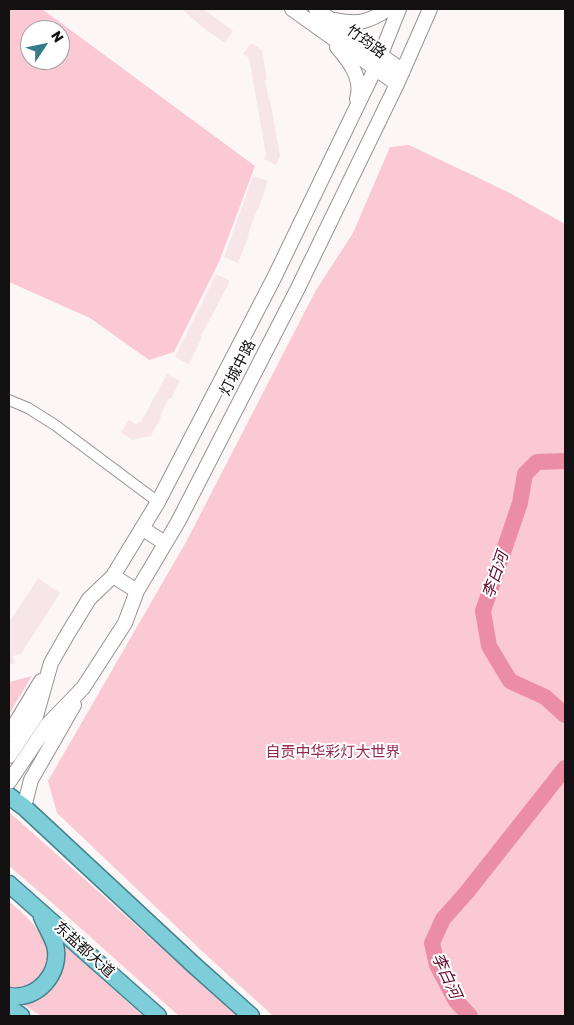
<!DOCTYPE html>
<meta charset="utf-8">
<style>
body{margin:0}
#map{position:relative;width:574px;height:1025px;overflow:hidden;background:#fdf6f7;font-family:Rubik,sans-serif}
canvas{display:block}
.frame{position:absolute;inset:0;border:10px solid #131011;pointer-events:none}
.north{position:absolute;left:20px;top:20px;width:50px;height:50px;box-sizing:border-box;background:#fff;border:1px solid #a19fa0;border-radius:50%;rotate:56deg;font-size:14px;font-weight:700;line-height:20px;text-align:center;color:#131011}
.north::after{content:'';display:block;margin:auto;width:18px;height:22px;background:#367c88;clip-path:polygon(50% 0,100% 100%,50% 72%,0 100%)}
</style>
<div id="map">
<canvas width="574" height="1025"></canvas>
<div class="frame"></div>
<div class="north">N</div>
</div>
<script>
const g = document.querySelector('canvas').getContext('2d');
g.lineJoin = 'round';
function fillPath(path, color) { g.fillStyle = color; g.fill(path, 'evenodd'); }
function trace(path, color, width, dash) { g.strokeStyle = color; g.lineWidth = width; g.lineCap = dash ? 'butt' : 'round'; g.setLineDash(dash || []); g.stroke(path); }
function drawText(font, color, halo, rows, align = 'center') {
  g.font = font + ' Rubik,"Noto Sans SC",sans-serif'; g.lineWidth = 4; g.setLineDash([]); g.textBaseline = 'middle'; g.strokeStyle = halo; g.fillStyle = color; for (const [text, x, y, turn = 0] of rows) {
    g.save(); g.translate(x, y); g.rotate((+turn || 0) * Math.PI / 180); g.textAlign = isNaN(turn) ? turn : align; if (halo) g.strokeText(text, 0, 0); g.fillText(text, 0, 0); g.restore();
  }
}
fillPath(new Path2D(`
 M182 9H204L233 31 225 43 202 27Z
 M251 43 262 50 267 79 265 80 269 100H270L280 156 276 165 264 159 266 155 249 58 243 54Z
 M253 176 268 181 258 210H257L248 234 249 235 238 263 224 257Z
 M216 274 230 281 201 336 202 337 189 364 175 357Z
 M167 374 180 381 171 399 169 398 160 416 161 417 151 436 132 440 121 432 129 420 135 424 141 422Z
 M38 578 60 593 21 654 13 656 15 663 9 665V623Z`), '#f6e6e9');
fillPath(new Path2D(`
 M9 9H42L255 166 219 262 174 352 149 360 90 318 9 282ZM30 30H60V60H30Z
 M409 145 508 192 565 224V1016H273L203 952 57 813 48 781 186 542 316 290 353 233 390 147Z
 M32 676 9 714V682Z
 M9 812 80 875 237 1016H179L50 901 9 866Z
 M9 901C31 921 69 951 37 981 29 988 20 991 9 987Z
 M62 943 143 1016H42L20 1003 31 999Z`), '#fbc9d3');
trace(new Path2D(`
 M565 461 537 462 525 474 520 503 483 611 489 646 510 681 545 697 565 715
 M470 1016 456 1001 437 965 432 943 443 919 467 892 565 768`), '#eb8da4', 16);
const minor = new Path2D(`
 M9 400 28 408 55 425 158 502`);
const secondary = new Path2D(`
 M292 9 397 84
 M316 9 403 71
 M335 20C358 25 369 22 388 9
 M337 47C350 62 363 79 357 99
 M143 529 165 543
 M113 576 137 591
 M9 734 41 681
 M9 756 36 716 51 663 67 635 89 599 113 576 158 502 274 278 375 69 399 9
 M9 782 48 724 83 688 125 623 137 591 178 522 298 288 397 84 430 9
 M24 807 31 780 74 705`);
const trunk = new Path2D(`
 M9 796 24 807 195 966 251 1016
 M9 884 158 1016
 M9 996C37 1001 62 973 55 945 52 936 46 926 42 917
 M9 1008 21 1016`);
trace(minor, '#989293', 12);
trace(secondary, '#989293', 16);
trace(trunk, '#44838e', 19);
trace(minor, '#fff', 10);
trace(secondary, '#fff', 14);
trace(trunk, '#7eceda', 16);
drawText('15px', '#131011', '#fff', [
 ["竹筠路",366,42,36],
 ["灯城中路",238,368,-63],
 ["东盐都大道",84,950,42]
]);
drawText('15px', '#95284d', '#fff', [
 ["自贡中华彩灯大世界",333,753]
]);
drawText('italic 16px', '#600b2c', '#fff', [
 ["李白河",496,575,-71],
 ["李白河",446,976,65]
]);
</script>
